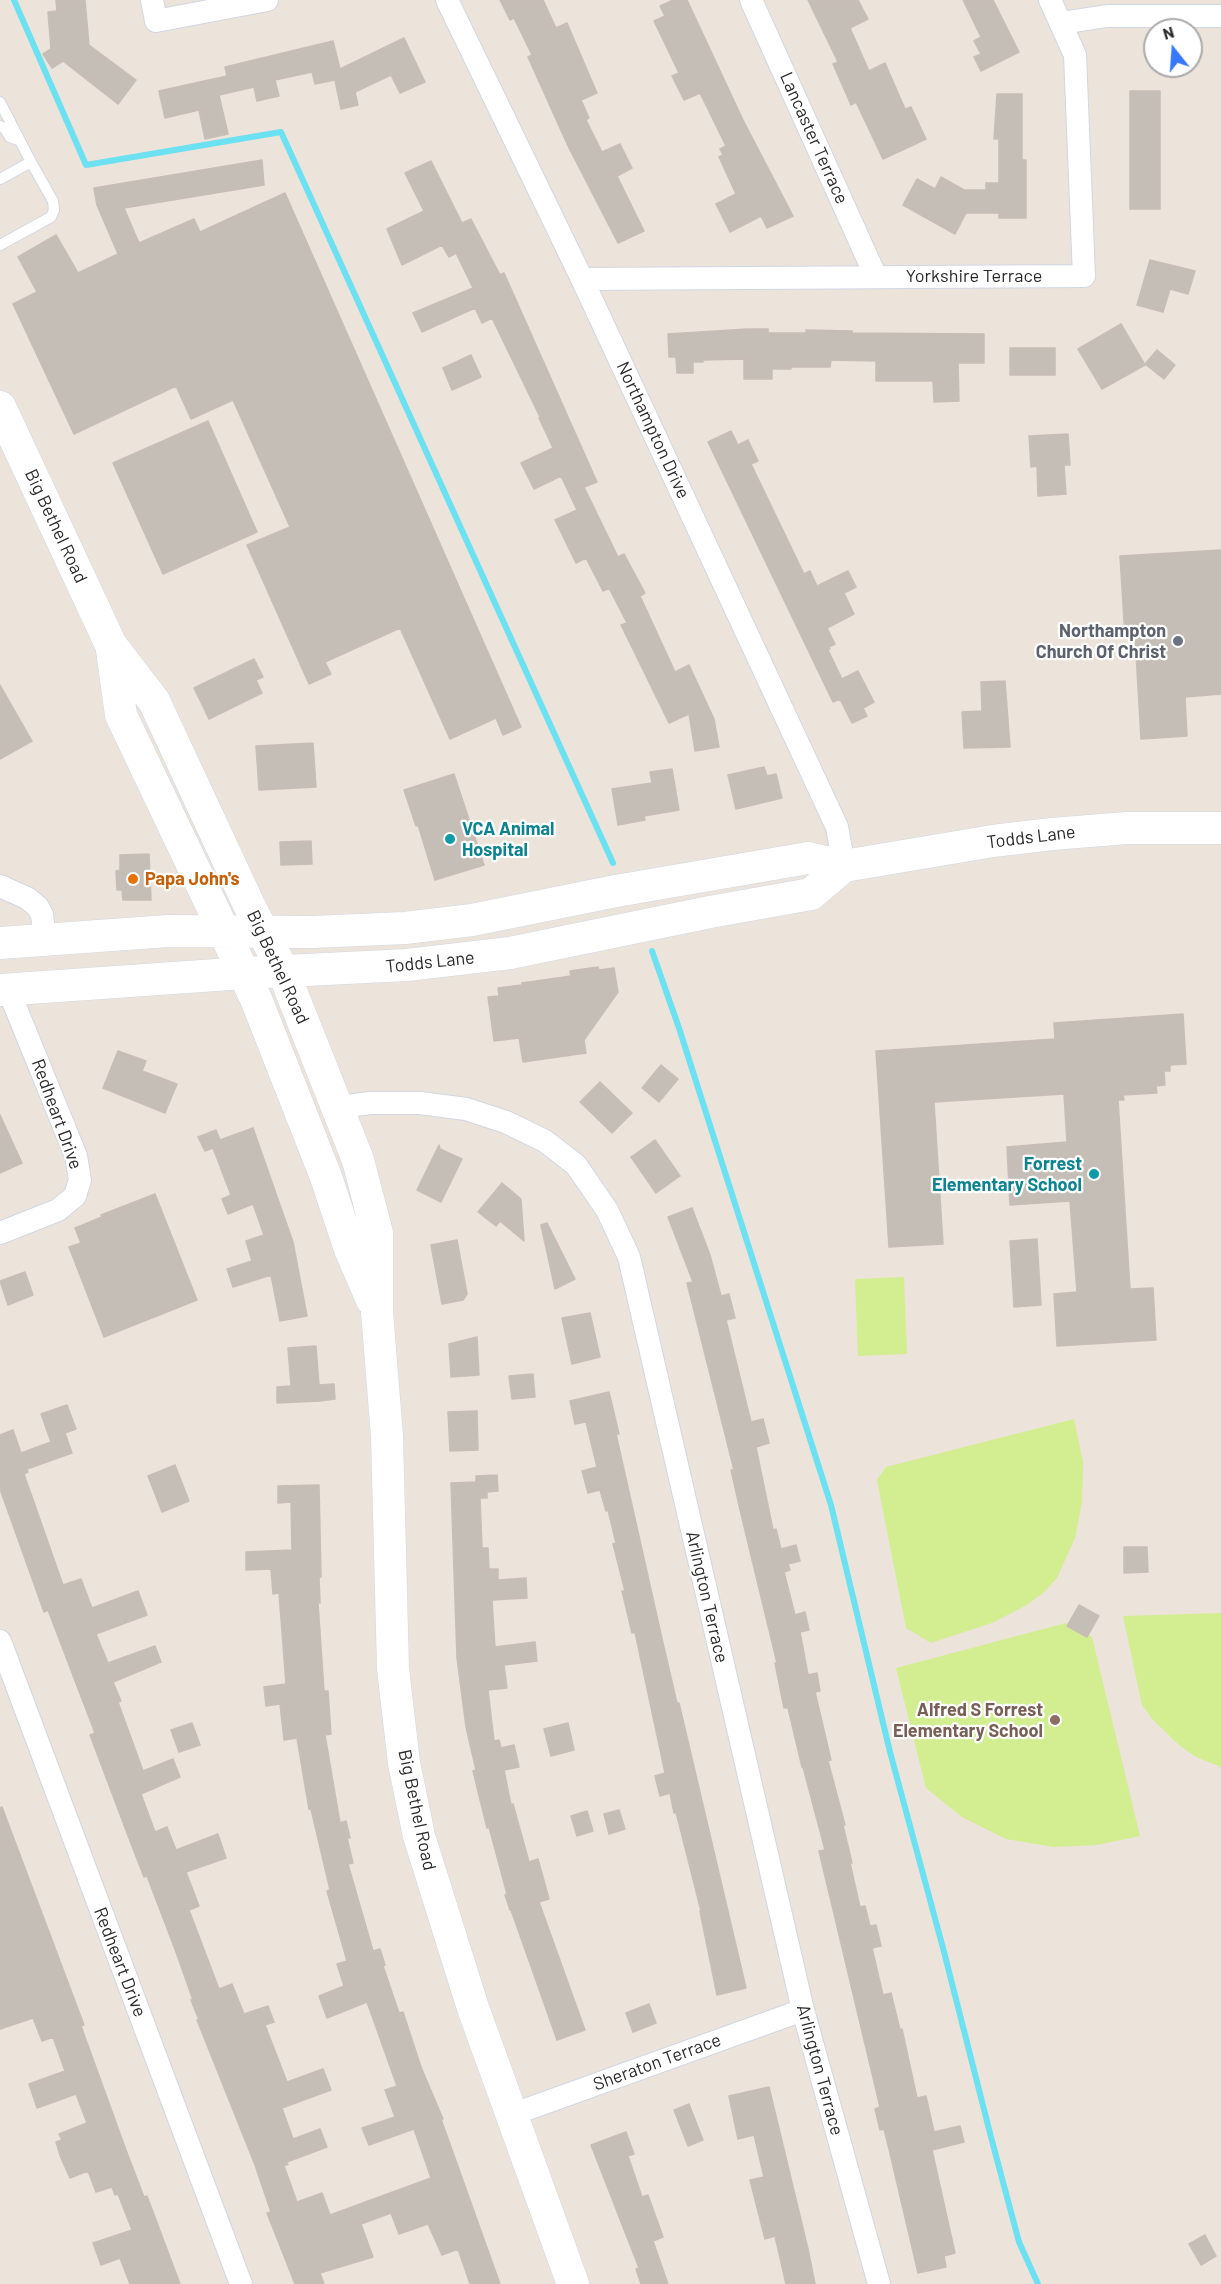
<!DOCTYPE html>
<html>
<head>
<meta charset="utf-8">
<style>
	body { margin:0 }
	#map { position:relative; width:1221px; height:2284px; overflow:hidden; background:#ece3db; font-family:Barlow,sans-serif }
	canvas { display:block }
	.north { position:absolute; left:1143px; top:18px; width:60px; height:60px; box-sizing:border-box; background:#fff; border:2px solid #aaa; border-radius:50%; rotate:343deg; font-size:16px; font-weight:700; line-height:24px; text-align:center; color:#2a2a2a }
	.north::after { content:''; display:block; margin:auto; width:21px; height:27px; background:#3678ff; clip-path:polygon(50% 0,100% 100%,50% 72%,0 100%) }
</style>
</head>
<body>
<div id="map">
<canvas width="1221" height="2284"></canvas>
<div class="north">N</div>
</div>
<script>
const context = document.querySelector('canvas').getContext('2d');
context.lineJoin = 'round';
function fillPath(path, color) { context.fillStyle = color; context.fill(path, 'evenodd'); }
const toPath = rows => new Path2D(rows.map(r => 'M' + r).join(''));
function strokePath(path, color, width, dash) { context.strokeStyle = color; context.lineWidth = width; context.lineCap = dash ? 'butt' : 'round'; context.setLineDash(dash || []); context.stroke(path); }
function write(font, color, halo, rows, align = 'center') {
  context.font = font + ' Barlow,sans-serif'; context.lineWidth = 4.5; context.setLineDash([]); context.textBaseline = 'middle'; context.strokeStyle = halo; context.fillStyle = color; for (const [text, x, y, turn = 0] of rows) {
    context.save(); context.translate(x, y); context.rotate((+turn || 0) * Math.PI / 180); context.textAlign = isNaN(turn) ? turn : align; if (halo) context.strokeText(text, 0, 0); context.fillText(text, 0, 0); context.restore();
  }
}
fillPath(toPath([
	[904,1277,907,1354,858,1356,855,1279],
	[1074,1419,1083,1462,1082,1502,1075,1538,1057,1578,1043,1593,1025,1606,992,1623,931,1643,906,1628,877,1480,886,1467],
	[1221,1613,1221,1767,1196,1757,1179,1745,1153,1720,1142,1705,1123,1616],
	[1066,1623,1092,1637,1140,1836,1097,1845,1054,1847,1006,1839,962,1817,926,1788,896,1668]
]), '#d3ed91');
strokePath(toPath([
	[14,0,86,165,281,132,613,863],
	[652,951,679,1028,831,1505,890,1752,943,1948,991,2137,1019,2242,1038,2284]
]), '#6be1f2', 6);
const building = toPath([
	[56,0,85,0,89,45,136,80,118,104,63,61,52,68,43,54,51,49,48,12,57,11,56,0],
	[500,0,543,0,556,28,567,23,597,93,581,100,589,118,586,120,602,152,620,144,632,168,617,176,644,231,618,243,568,146,528,57,532,55,514,18,510,20,500,0],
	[673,0,687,0,743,120,793,216,767,228,761,216,730,232,716,204,736,194,719,157,723,155,720,149,726,146,700,93,684,100,672,76,679,73,654,21,665,16,660,6,673,0],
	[808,0,858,0,868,19,850,28,869,71,885,63,905,109,911,107,926,139,883,159,856,102,851,105,833,64,838,62,808,0],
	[963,0,993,0,1019,52,981,71,974,57,981,54,974,41,981,37,963,0],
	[404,38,425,82,400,93,391,75,355,92,358,105,341,109,335,80,315,84,312,72,275,80,279,96,257,101,254,87,219,95,228,134,205,139,199,110,165,118,159,91,227,76,225,67,333,41,340,69,404,38],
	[1130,91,1160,91,1160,209,1130,209,1130,91],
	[997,94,1022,94,1022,160,1026,160,1026,218,999,218,999,213,966,213,955,234,903,205,917,179,935,189,941,177,964,190,986,190,986,183,999,183,999,139,994,139,997,94],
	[262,160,264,185,124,208,139,243,194,219,200,232,285,193,521,727,503,735,496,718,450,739,400,628,325,662,331,674,309,684,247,545,290,527,233,400,191,419,176,386,74,434,13,304,37,292,18,257,56,235,78,273,118,254,97,205,94,188,262,160],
	[431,161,462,223,471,219,500,275,504,273,597,482,584,487,618,557,624,554,645,593,640,596,675,672,689,665,714,719,719,747,695,751,689,714,669,723,621,625,627,623,609,588,603,591,586,558,576,563,555,520,577,510,561,476,534,489,521,463,553,448,539,418,540,417,492,318,482,323,475,308,422,332,413,313,473,288,456,253,449,257,442,245,402,265,387,229,424,211,405,173,431,161],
	[1150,260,1195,271,1188,294,1170,289,1163,312,1137,305,1150,260],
	[1121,324,1145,365,1102,389,1078,349,1121,324],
	[747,329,768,329,768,333,806,333,806,330,852,331,852,333,984,334,984,363,958,363,959,401,934,402,933,381,876,381,876,361,831,360,830,367,791,367,791,369,772,369,772,379,744,379,744,359,703,360,703,362,693,362,693,373,677,373,676,357,669,357,668,334,747,329],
	[1010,348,1055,348,1055,375,1010,375,1010,348],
	[1157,350,1175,365,1164,379,1145,364,1157,350],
	[471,355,481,377,452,390,443,368,471,355],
	[208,421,257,532,163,574,113,463,208,421],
	[731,431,738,445,748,440,758,461,751,464,804,574,810,571,817,586,848,571,856,587,844,593,854,614,827,628,835,644,829,647,830,649,828,650,842,679,858,671,874,702,863,708,867,716,852,723,840,699,833,702,708,442,731,431],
	[1068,434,1070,465,1064,465,1066,494,1038,496,1037,466,1031,467,1029,436,1068,434],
	[1221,550,1221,694,1185,697,1187,736,1141,739,1135,636,1125,637,1120,556,1221,550],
	[254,659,263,677,256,680,262,693,209,719,194,688,254,659],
	[1005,681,1010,747,964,748,962,712,982,711,981,682,1005,681],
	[0,685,32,741,0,759,0,685],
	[313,743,316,787,259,790,256,746,313,743],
	[764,767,767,776,776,774,782,798,736,809,728,775,764,767],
	[672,769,679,810,644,816,645,820,618,825,612,789,652,783,650,772,672,769],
	[454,774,484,865,435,880,418,825,416,826,404,790,454,774],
	[311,841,312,864,281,865,280,842,311,841],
	[149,854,151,900,123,900,122,890,117,890,116,871,120,870,120,855,149,854],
	[598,967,599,970,614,968,618,992,584,1040,586,1053,523,1062,519,1038,494,1041,488,997,499,996,498,988,522,985,522,983,571,976,570,971,598,967],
	[1183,1014,1186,1064,1170,1065,1170,1071,1164,1071,1165,1085,1156,1086,1157,1093,1123,1095,1124,1100,1118,1100,1130,1289,1153,1288,1156,1340,1057,1346,1054,1294,1077,1292,1070,1201,1010,1205,1007,1147,1067,1142,1064,1094,934,1102,943,1244,889,1247,876,1051,1055,1039,1054,1023,1183,1014],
	[118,1051,146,1061,142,1071,177,1084,165,1113,103,1088,118,1051],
	[661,1065,678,1079,659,1102,642,1088,661,1065],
	[600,1082,632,1113,612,1133,580,1102,600,1082],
	[0,1115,22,1163,0,1173,0,1115],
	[253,1128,293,1242,307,1316,280,1321,271,1275,233,1287,227,1269,252,1261,246,1241,264,1235,253,1204,228,1214,222,1199,231,1195,213,1148,205,1151,198,1137,216,1130,220,1140,253,1128],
	[655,1140,680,1176,656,1193,631,1157,655,1140],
	[439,1145,440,1149,462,1159,441,1202,417,1190,439,1145],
	[502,1183,521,1199,524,1241,500,1221,496,1226,478,1212,502,1183],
	[155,1194,197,1300,104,1337,69,1247,81,1243,75,1228,102,1217,101,1215,155,1194],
	[692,1208,710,1255,721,1296,729,1294,735,1318,726,1320,751,1422,763,1419,769,1443,756,1447,773,1530,776,1529,781,1549,796,1545,800,1561,788,1564,790,1570,784,1572,795,1615,805,1612,809,1630,800,1632,808,1675,817,1673,820,1691,815,1692,831,1760,828,1761,845,1825,843,1825,852,1863,850,1863,860,1907,865,1906,870,1926,876,1925,881,1946,872,1948,883,1995,891,1993,900,2030,902,2029,917,2098,926,2096,934,2132,960,2126,964,2142,932,2150,955,2253,944,2256,946,2267,918,2273,889,2149,884,2129,880,2130,875,2109,880,2107,819,1851,825,1850,803,1767,802,1767,788,1708,784,1708,775,1663,777,1663,741,1514,731,1470,734,1470,687,1283,693,1282,668,1217,692,1208],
	[547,1223,575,1279,555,1289,541,1225,547,1223],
	[1037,1239,1041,1305,1014,1307,1010,1241,1037,1239],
	[457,1240,467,1294,463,1300,442,1304,431,1245,457,1240],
	[25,1272,33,1295,8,1305,0,1281,25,1272],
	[590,1313,600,1357,572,1364,562,1318,590,1313],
	[477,1337,479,1375,451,1377,449,1344,477,1337],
	[316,1346,319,1385,334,1384,335,1399,320,1401,277,1403,277,1387,291,1386,288,1348,316,1346],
	[533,1374,535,1397,512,1399,509,1376,533,1374],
	[609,1392,619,1434,616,1434,663,1643,677,1703,679,1703,746,1988,717,1995,700,1911,701,1911,676,1812,674,1813,670,1793,660,1796,655,1776,665,1773,635,1632,632,1633,622,1591,625,1591,613,1544,616,1543,608,1510,606,1511,600,1490,588,1493,582,1471,597,1467,586,1422,575,1424,570,1401,609,1392],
	[67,1405,76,1429,65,1433,72,1453,27,1469,28,1472,24,1474,63,1585,81,1579,92,1608,138,1591,147,1615,96,1634,108,1663,155,1646,161,1662,113,1682,121,1701,118,1702,143,1771,173,1759,180,1777,141,1794,155,1832,167,1827,176,1850,218,1834,226,1858,186,1872,199,1906,189,1910,219,1989,232,1984,244,2014,268,2006,274,2022,265,2025,287,2082,323,2069,331,2090,282,2108,293,2139,320,2129,327,2147,287,2162,288,2164,284,2166,297,2202,322,2193,330,2215,431,2178,414,2129,369,2145,362,2128,395,2117,385,2090,397,2086,367,2002,327,2018,319,1996,344,1986,337,1964,347,1961,327,1891,330,1890,311,1809,309,1809,297,1738,284,1740,280,1704,266,1706,264,1687,286,1684,279,1593,273,1594,271,1569,246,1570,246,1552,292,1550,291,1502,278,1503,278,1486,319,1485,321,1577,319,1577,320,1603,318,1603,324,1691,328,1691,331,1734,325,1735,340,1823,346,1821,350,1838,347,1838,353,1863,348,1864,373,1951,380,1949,385,1965,383,1966,399,2013,403,2012,421,2067,443,2119,441,2119,500,2284,470,2284,458,2249,442,2255,428,2224,399,2234,391,2213,361,2224,373,2257,320,2273,324,2284,295,2284,267,2213,271,2212,255,2165,197,2020,199,2020,191,2000,193,2000,176,1952,147,1876,144,1877,130,1841,90,1735,95,1733,48,1610,44,1612,0,1489,0,1435,13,1430,21,1453,51,1442,41,1414,67,1405],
	[477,1411,478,1450,450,1451,448,1412,477,1411],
	[175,1465,189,1501,162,1512,148,1476,175,1465],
	[497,1475,498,1491,487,1492,487,1498,480,1498,482,1548,488,1548,489,1569,498,1569,498,1580,526,1578,527,1598,492,1600,495,1647,535,1642,537,1661,504,1665,507,1688,488,1690,494,1741,499,1740,501,1748,514,1745,519,1767,504,1770,511,1805,513,1804,529,1862,538,1859,549,1899,539,1902,585,2030,557,2040,511,1910,510,1910,505,1895,507,1894,489,1827,487,1828,473,1771,476,1770,466,1727,457,1658,451,1483,476,1482,476,1476,497,1475],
	[1124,1547,1147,1547,1148,1572,1124,1573,1124,1547],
	[1079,1605,1099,1616,1087,1637,1067,1626,1079,1605],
	[192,1723,200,1745,179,1752,171,1730,192,1723],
	[568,1723,574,1750,551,1756,544,1729,568,1723],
	[2,1807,84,2025,81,2026,126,2150,144,2197,147,2196,180,2284,130,2284,120,2258,101,2265,93,2243,132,2230,118,2194,115,2195,112,2187,96,2192,88,2171,70,2178,61,2158,56,2142,62,2140,59,2134,87,2123,76,2094,37,2108,29,2084,65,2071,53,2037,42,2041,33,2018,0,2029,0,1808,2,1807],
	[619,1810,625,1829,609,1834,604,1814,619,1810],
	[587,1811,593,1831,577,1836,571,1816,587,1811],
	[649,2004,656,2023,633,2032,626,2013,649,2004],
	[769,2087,808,2249,815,2284,786,2284,775,2236,765,2239,750,2180,764,2177,754,2135,738,2139,729,2096,769,2087],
	[689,2104,703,2140,688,2146,674,2110,689,2104],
	[626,2132,634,2154,628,2156,642,2197,648,2195,663,2237,653,2241,668,2284,641,2284,636,2269,639,2268,591,2145,626,2132],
	[1205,2235,1216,2256,1201,2265,1189,2244,1205,2235]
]);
fillPath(building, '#c4beb7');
strokePath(building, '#c8beb5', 1.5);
const lane = toPath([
	[0,102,31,162],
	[0,126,5,129,10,137,18,140],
	[0,179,31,162,53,201,54,210,51,217,0,245]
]);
const street = toPath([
	[152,0,156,21,267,0],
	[447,0,582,279,837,827,844,866],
	[751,0,876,277],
	[1061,23,1107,16,1221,16],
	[582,279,1084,276,1075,55,1050,0],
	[0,886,27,898,38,907,42,915,45,938],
	[338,1107,371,1103,420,1103,466,1109,506,1122,545,1141,576,1165,607,1210,629,1257,803,2010,879,2284],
	[0,1233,58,1210,75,1196,80,1180,76,1156,8,989],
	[0,1641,241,2284],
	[511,2115,803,2010]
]);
const secondary = toPath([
	[0,407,111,645,154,701,249,905,283,971,358,1160,377,1233,377,1312,387,1436,393,1669,404,1763,419,1836,473,2008,573,2284],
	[112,650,121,715,256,999,326,1177,350,1249,372,1300],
	[0,943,168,931,313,932,405,928,472,920,616,891,808,858,844,866,993,841,1052,834,1127,828,1221,828],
	[0,990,245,973,407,965,510,953,710,912,811,894,844,866]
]);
strokePath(lane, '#d0d7e3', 12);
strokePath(street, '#d0d7e3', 24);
strokePath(secondary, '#d0d7e3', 33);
strokePath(lane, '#fff', 10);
strokePath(street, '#fff', 22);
strokePath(secondary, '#fff', 32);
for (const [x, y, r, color] of [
	[1178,641,6,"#6b7280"],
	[450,839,6,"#0f9aa8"],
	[133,879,6,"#e8710a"],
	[1094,1174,6,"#0f9aa8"],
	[1055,1720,6,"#8d6e63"]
]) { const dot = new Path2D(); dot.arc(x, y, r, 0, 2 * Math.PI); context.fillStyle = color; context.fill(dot); strokePath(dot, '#fff', 2); }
write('18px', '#2a2a2a', '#fff', [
	["Lancaster Terrace",814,138,66],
	["Yorkshire Terrace",974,276],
	["Northampton Drive",653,430,65],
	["Big Bethel Road",56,526,65],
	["Todds Lane",1031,837,-7],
	["Todds Lane",430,962,-6],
	["Big Bethel Road",278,967,65],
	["Redheart Drive",57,1114,70],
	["Arlington Terrace",707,1597,77],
	["Big Bethel Road",417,1810,78],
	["Redheart Drive",120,1962,69],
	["Sheraton Terrace",657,2062,-20],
	["Arlington Terrace",820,2070,75]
]);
write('bold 18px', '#5b616d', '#fff', [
	["Northampton",1166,631],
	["Church Of Christ",1166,652]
], 'right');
write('bold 18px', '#0d838f', '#fff', [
	["VCA Animal",462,829],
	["Hospital",462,850],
	["Forrest",1082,1164,"right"],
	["Elementary School",1082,1185,"right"]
], 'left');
write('bold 18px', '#c56008', '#fff', [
	["Papa John's",145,879]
], 'left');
write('bold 18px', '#785e54', '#fff', [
	["Alfred S Forrest",1043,1710],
	["Elementary School",1043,1731]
], 'right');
</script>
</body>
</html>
